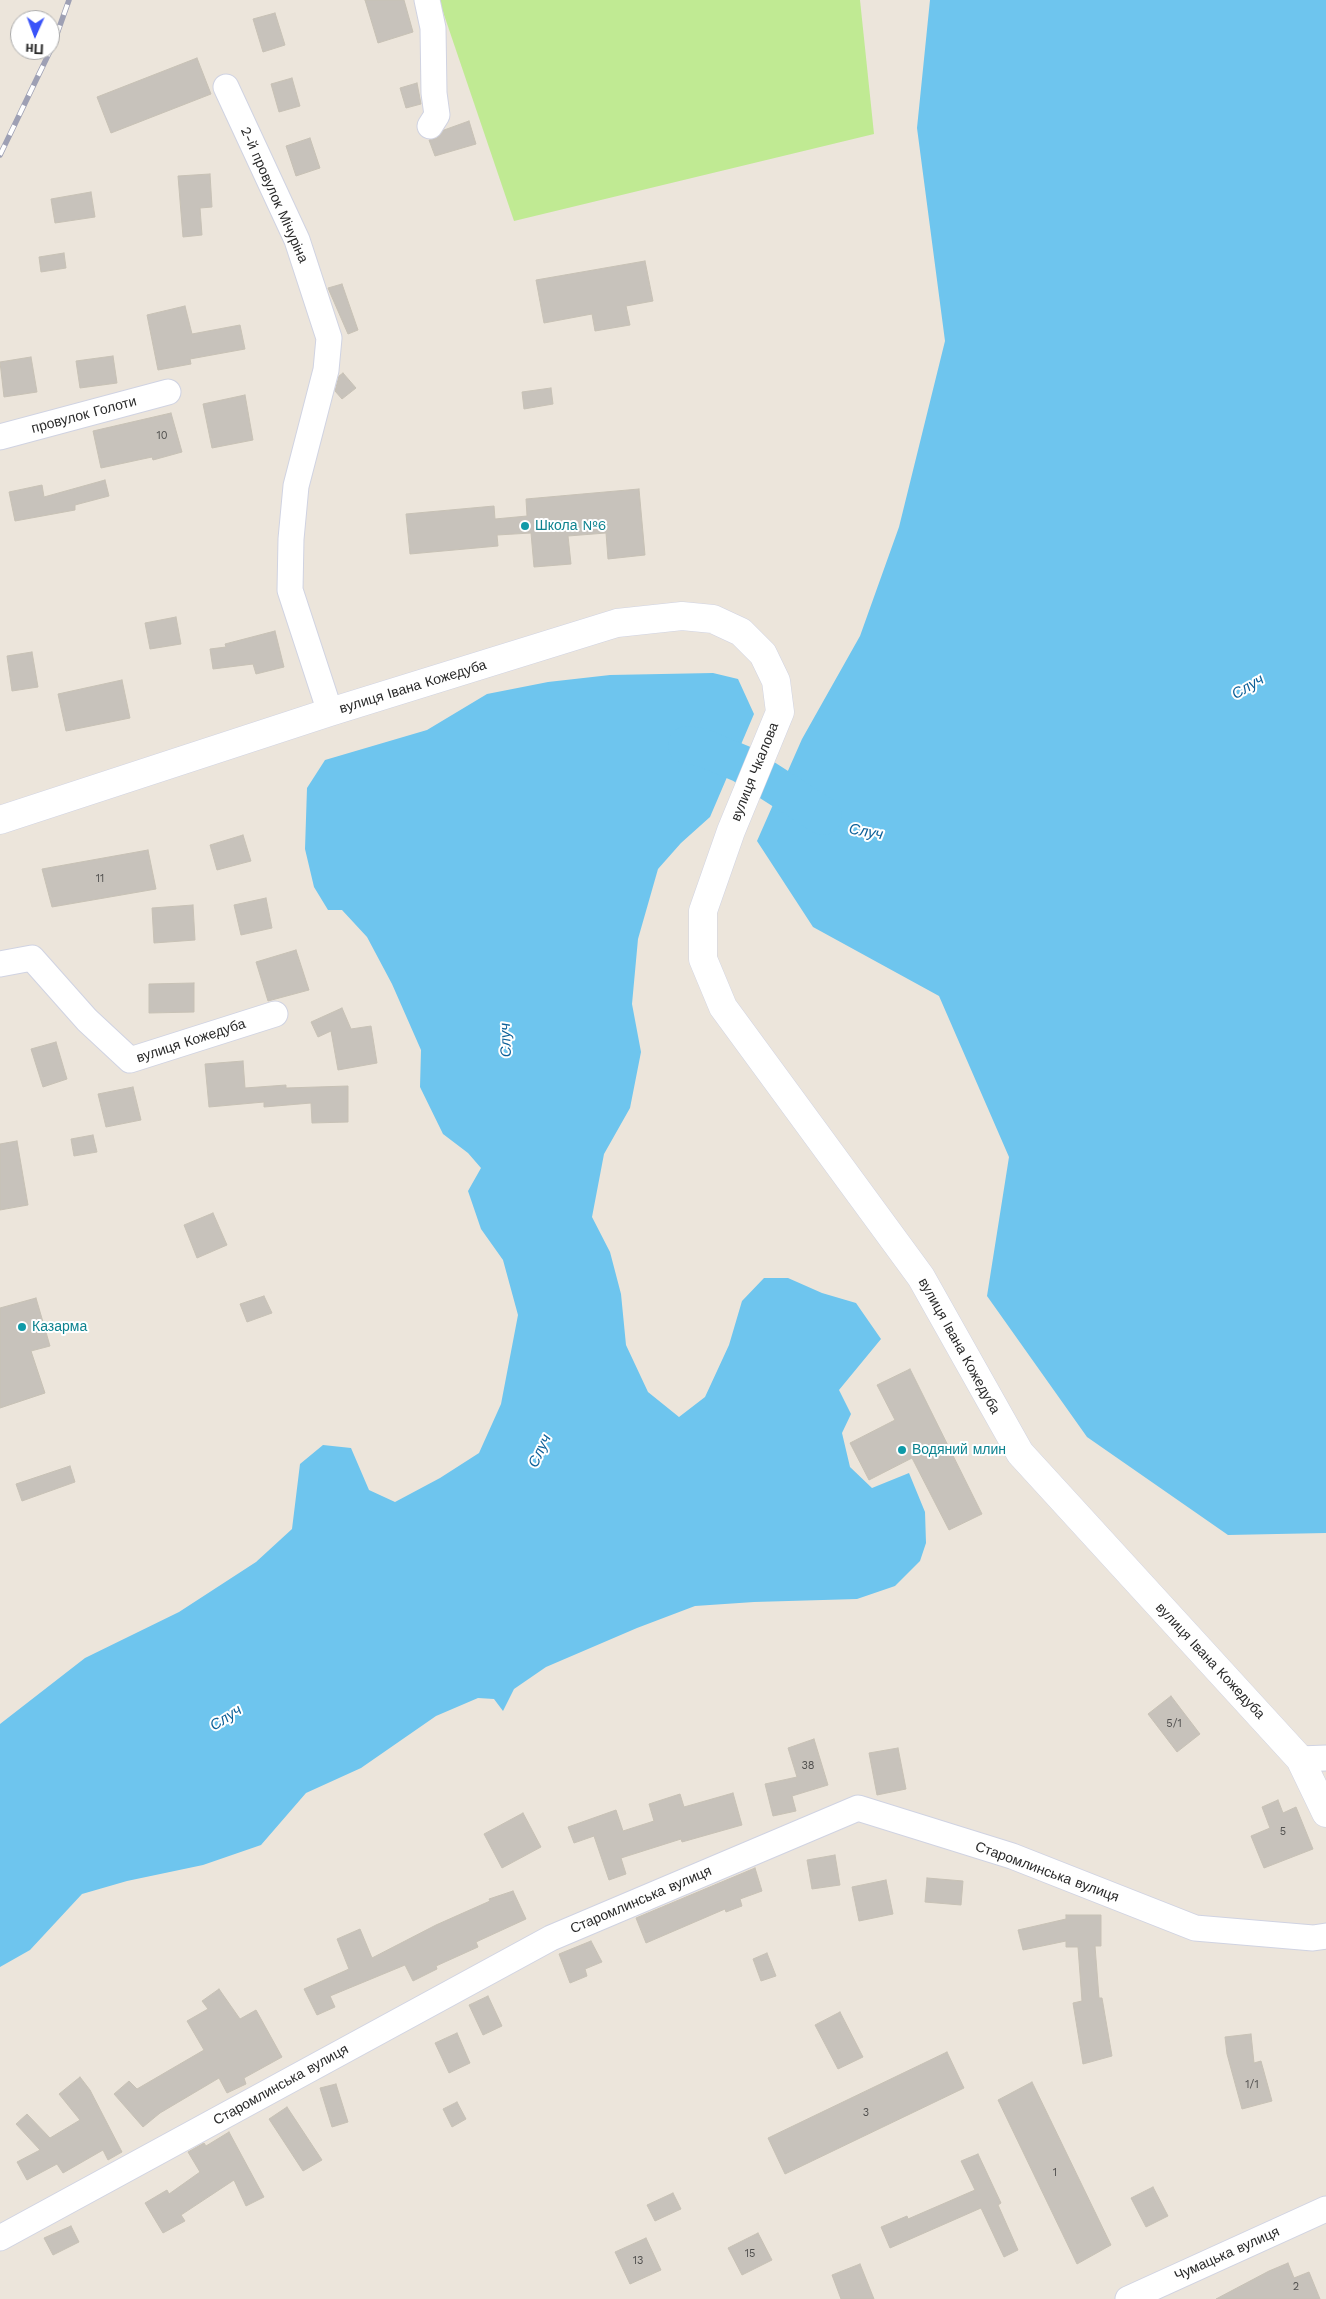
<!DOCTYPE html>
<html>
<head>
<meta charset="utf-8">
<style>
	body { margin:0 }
	#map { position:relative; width:1326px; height:2299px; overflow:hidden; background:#ece5db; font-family:"Work Sans",sans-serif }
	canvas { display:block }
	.north { position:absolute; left:10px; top:10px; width:50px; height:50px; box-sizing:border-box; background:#fff; border:1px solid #a9a9a9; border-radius:50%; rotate:182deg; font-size:14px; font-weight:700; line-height:20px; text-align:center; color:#292929 }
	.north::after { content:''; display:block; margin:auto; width:18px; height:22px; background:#3a53f9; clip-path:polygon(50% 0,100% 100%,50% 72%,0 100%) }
</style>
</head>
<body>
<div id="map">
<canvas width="1326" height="2299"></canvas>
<div class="north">Пн</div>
</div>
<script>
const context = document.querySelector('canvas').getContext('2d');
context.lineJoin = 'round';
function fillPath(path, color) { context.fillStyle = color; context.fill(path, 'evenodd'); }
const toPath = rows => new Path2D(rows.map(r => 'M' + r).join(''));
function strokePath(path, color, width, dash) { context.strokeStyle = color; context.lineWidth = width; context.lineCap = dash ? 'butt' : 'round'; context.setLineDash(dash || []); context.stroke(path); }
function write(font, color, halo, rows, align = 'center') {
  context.font = font + ' "Work Sans",sans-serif'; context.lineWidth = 4; context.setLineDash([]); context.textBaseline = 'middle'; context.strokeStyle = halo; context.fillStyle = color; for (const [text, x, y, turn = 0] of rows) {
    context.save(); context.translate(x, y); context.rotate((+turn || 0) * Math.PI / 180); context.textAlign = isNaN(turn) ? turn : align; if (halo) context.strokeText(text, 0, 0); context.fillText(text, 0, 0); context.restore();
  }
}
fillPath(toPath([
	[439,0,860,0,874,134,514,221]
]), '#c0ea93');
fillPath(toPath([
	[930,0,1326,0,1326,1533,1228,1535,1087,1437,987,1296,1009,1157,939,996,813,927,757,841,802,739,860,636,899,527,945,341,917,128],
	[713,673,738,679,754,714,710,817,681,843,658,869,638,939,632,1004,641,1052,630,1108,604,1154,592,1217,610,1252,621,1294,626,1345,648,1392,679,1417,705,1397,729,1345,742,1301,764,1278,788,1278,822,1293,856,1303,881,1339,839,1390,851,1414,842,1433,850,1467,872,1488,909,1473,925,1512,926,1543,920,1561,895,1586,857,1599,754,1602,695,1606,637,1628,546,1667,514,1689,503,1711,494,1699,478,1698,436,1716,361,1768,306,1793,261,1845,203,1865,127,1881,82,1894,30,1950,0,1967,0,1724,85,1658,179,1612,256,1562,292,1529,300,1464,323,1445,351,1448,369,1490,395,1502,440,1478,479,1453,501,1404,518,1315,503,1260,481,1229,468,1191,481,1168,468,1153,443,1134,420,1087,421,1050,392,984,367,937,342,910,328,910,314,887,305,849,307,788,325,760,427,730,487,694,548,682,610,675]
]), '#6ec5ee');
strokePath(toPath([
	[687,745,701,747,742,764,823,816]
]), '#6ec5ee', 38);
const building = toPath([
	[365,0,404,0,413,32,378,43,365,0],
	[275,13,285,45,263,52,253,19,275,13],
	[197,58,211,94,111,133,97,97,197,58],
	[292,78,300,106,279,112,271,84,292,78],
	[417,83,421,104,406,108,400,88,417,83],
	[469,121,476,144,435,156,429,140,437,138,444,130,469,121],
	[310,138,320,168,296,176,286,146,310,138],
	[210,174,212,207,200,208,202,235,183,237,178,176,210,174],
	[91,192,95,217,55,223,51,199,91,192],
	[64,253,66,268,41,272,39,257,64,253],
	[645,261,653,301,626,306,630,325,595,331,592,314,544,323,536,280,645,261],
	[342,284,358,330,348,334,328,288,342,284],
	[185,306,192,334,240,325,245,349,190,359,191,364,158,370,147,315,185,306],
	[113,356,117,383,80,388,76,361,113,356],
	[31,357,37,392,4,397,0,362,31,357],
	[343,373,356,388,342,399,335,391,339,376,343,373],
	[551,388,553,404,524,409,522,392,551,388],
	[245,395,253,440,212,448,203,404,245,395],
	[171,413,182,452,153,460,152,457,101,468,93,431,171,413],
	[105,480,109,496,75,505,75,510,15,521,9,492,42,485,44,497,105,480],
	[639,489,645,555,608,559,606,533,568,536,571,564,534,567,531,533,497,535,498,546,410,554,406,514,494,506,495,519,527,516,526,499,639,489],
	[176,617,181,644,150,649,145,623,176,617],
	[275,631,284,667,256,674,253,664,213,669,210,649,226,647,225,644,275,631],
	[32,652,38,687,12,691,7,656,32,652],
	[122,680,130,718,66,731,58,694,122,680],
	[243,835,251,861,217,870,210,845,243,835],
	[148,850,156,889,52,907,42,869,148,850],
	[266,898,272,928,241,935,234,905,266,898],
	[193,905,195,940,154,943,152,908,193,905],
	[296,950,309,990,268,1001,256,962,296,950],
	[194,983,194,1012,149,1013,149,984,194,983],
	[342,1008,351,1029,371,1026,377,1063,338,1070,331,1031,318,1037,311,1022,342,1008],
	[56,1042,67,1079,43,1087,31,1049,56,1042],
	[243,1061,245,1088,286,1085,286,1088,348,1086,348,1122,312,1123,311,1103,264,1107,264,1102,209,1107,205,1064,243,1061],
	[133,1087,141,1120,106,1127,98,1094,133,1087],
	[93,1135,97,1152,74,1156,71,1139,93,1135],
	[17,1141,28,1205,0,1210,0,1144,17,1141],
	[213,1213,227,1245,197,1258,184,1225,213,1213],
	[264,1296,272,1313,247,1322,240,1304,264,1296],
	[36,1298,50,1346,31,1351,45,1393,0,1408,0,1308,36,1298],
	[910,1369,982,1514,949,1530,912,1458,869,1480,850,1443,895,1420,877,1385,910,1369],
	[70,1466,75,1482,22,1501,16,1484,70,1466],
	[1171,1696,1200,1734,1177,1752,1148,1714,1171,1696],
	[814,1739,828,1785,792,1796,796,1811,773,1816,765,1784,797,1777,788,1748,814,1739],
	[898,1748,906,1789,877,1795,869,1753,898,1748],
	[733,1793,742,1825,682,1842,681,1839,621,1858,626,1874,609,1880,594,1836,574,1843,568,1827,616,1810,623,1831,654,1821,649,1804,680,1794,684,1807,733,1793],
	[1278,1800,1283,1813,1296,1807,1313,1849,1264,1868,1251,1836,1270,1828,1262,1807,1278,1800],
	[523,1813,541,1847,502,1868,484,1834,523,1813],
	[835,1855,840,1885,812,1889,807,1860,835,1855],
	[755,1868,762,1891,740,1899,742,1906,726,1912,725,1909,646,1943,636,1918,755,1868],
	[927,1878,963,1881,961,1905,925,1902,927,1878],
	[886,1880,893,1914,859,1921,852,1887,886,1880],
	[513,1891,526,1919,476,1942,478,1947,436,1966,437,1969,413,1981,405,1965,330,1996,335,2007,317,2015,304,1989,349,1969,337,1939,360,1929,372,1958,436,1925,490,1901,489,1899,513,1891],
	[1066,1915,1101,1915,1101,1946,1095,1946,1099,1998,1102,1998,1112,2056,1083,2064,1073,2003,1082,2001,1078,1947,1066,1947,1066,1941,1023,1950,1018,1930,1066,1919,1066,1915],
	[591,1941,602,1962,585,1969,587,1976,570,1983,559,1954,591,1941],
	[767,1953,776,1976,761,1981,753,1959,767,1953],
	[219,1989,240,2019,256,2010,282,2057,244,2078,246,2084,227,2093,219,2078,160,2113,143,2127,114,2094,129,2081,137,2089,204,2050,187,2021,208,2009,202,2001,219,1989],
	[488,1996,502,2026,483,2035,469,2005,488,1996],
	[840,2012,863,2057,838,2069,815,2025,840,2012],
	[457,2033,470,2063,449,2073,435,2043,457,2033],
	[1251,2034,1254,2063,1261,2061,1272,2101,1242,2109,1227,2054,1225,2037,1251,2034],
	[947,2052,964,2088,785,2174,768,2138,947,2052],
	[80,2077,90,2090,122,2152,108,2160,103,2150,63,2173,57,2164,27,2180,17,2162,40,2150,16,2124,27,2114,50,2138,80,2120,59,2094,80,2077],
	[1032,2082,1111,2245,1077,2264,998,2100,1032,2082],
	[336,2084,348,2122,332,2127,320,2088,336,2084],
	[457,2102,466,2119,452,2127,443,2109,457,2102],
	[287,2107,322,2160,303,2171,269,2119,287,2107],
	[229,2132,264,2197,246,2206,234,2180,181,2215,185,2221,163,2233,145,2203,167,2190,169,2194,200,2172,188,2152,204,2143,206,2146,229,2132],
	[978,2154,1001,2203,998,2205,1018,2250,1004,2257,981,2208,890,2248,881,2227,907,2216,908,2219,975,2190,961,2161,978,2154],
	[1153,2187,1168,2216,1146,2227,1131,2198,1153,2187],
	[673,2193,681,2209,655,2221,647,2205,673,2193],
	[71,2226,79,2242,53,2255,44,2238,71,2226],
	[758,2233,772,2260,742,2275,728,2248,758,2233],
	[646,2238,661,2270,630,2284,615,2252,646,2238],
	[1288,2263,1294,2278,1309,2272,1320,2299,1216,2299,1269,2271,1288,2263],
	[860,2264,874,2299,841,2299,832,2275,860,2264]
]);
fillPath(building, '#c7c2bb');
strokePath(building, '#c7c1b5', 1);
const street = toPath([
	[427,0,433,28,434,93,437,115,430,126],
	[226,87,297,240,329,338,326,370,296,486,291,539,290,590,330,712],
	[0,437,168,392],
	[0,964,32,958,87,1020,130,1060,275,1014],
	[1300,1759,1326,1758],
	[0,2238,551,1938,858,1808,1012,1856,1195,1928,1313,1938,1326,1936],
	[1128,2299,1326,2209]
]);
const secondary = toPath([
	[0,820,330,712,617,623,682,616,713,619,741,632,763,654,776,681,780,712,731,831,703,911,703,959,723,1007,921,1277,1020,1453,1300,1759,1326,1813]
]);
strokePath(street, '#d0d3e2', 27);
strokePath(secondary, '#d0d3e2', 29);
strokePath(street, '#fff', 25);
strokePath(secondary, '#fff', 28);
const rail = toPath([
	[0,155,53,45,69,0]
]);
strokePath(rail, '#9ea0b4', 5.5);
strokePath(rail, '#fff', 4, [11]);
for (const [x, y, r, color] of [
	[525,526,5,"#0f9aa8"],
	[22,1327,5,"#0f9aa8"],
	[902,1450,5,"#0f9aa8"]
]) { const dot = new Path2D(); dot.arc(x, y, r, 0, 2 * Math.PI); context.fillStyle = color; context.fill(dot); strokePath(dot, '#fff', 2); }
write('11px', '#504f4e', null, [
	["10",162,436],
	["11",100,879],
	["5/1",1174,1724],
	["38",808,1766],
	["5",1283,1832],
	["1/1",1252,2085],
	["3",866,2113],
	["1",1055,2173],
	["15",750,2254],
	["13",638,2261],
	["2",1296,2287]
]);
write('14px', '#292929', '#fff', [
	["2-й провулок Мічуріна",274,195,66],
	["провулок Голоти",84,415,-15],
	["вулиця Івана Кожедуба",413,687,-17],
	["вулиця Чкалова",755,772,-68],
	["вулиця Кожедуба",191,1041,-18],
	["вулиця Івана Кожедуба",959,1346,61],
	["вулиця Івана Кожедуба",1210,1661,47],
	["Старомлинська вулиця",1047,1872,20],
	["Старомлинська вулиця",641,1900,-23],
	["Старомлинська вулиця",281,2085,-29],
	["Чумацька вулиця",1227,2254,-24]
]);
write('14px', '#0d838f', '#fff', [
	["Школа №6",535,526],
	["Казарма",32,1327],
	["Водяний млин",912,1450]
], 'left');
write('italic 15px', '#0e6199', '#fff', [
	["Случ",1248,687,-31],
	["Случ",866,832,10],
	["Случ",506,1040,-92],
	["Случ",540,1451,-65],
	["Случ",226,1718,-33]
]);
</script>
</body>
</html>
